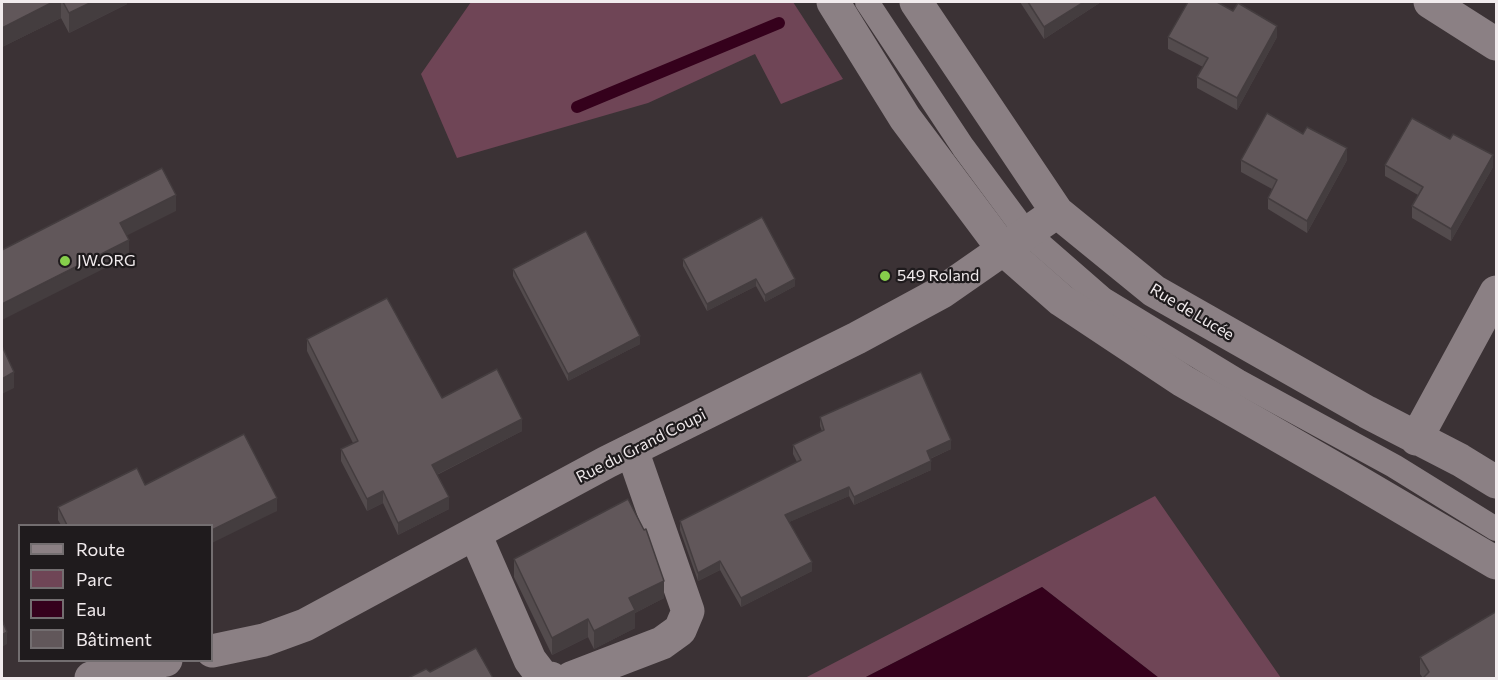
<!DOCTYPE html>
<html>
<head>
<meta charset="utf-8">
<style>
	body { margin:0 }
	#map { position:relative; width:1498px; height:680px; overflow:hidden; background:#3b3235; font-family:Commissioner,sans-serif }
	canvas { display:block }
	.frame { position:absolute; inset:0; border:3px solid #f1ebed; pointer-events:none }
	.legend { position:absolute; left:18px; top:524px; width:195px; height:138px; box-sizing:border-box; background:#1f1b1d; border:2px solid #736e70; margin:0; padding:8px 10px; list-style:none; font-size:18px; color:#f1ebed }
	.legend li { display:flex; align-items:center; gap:12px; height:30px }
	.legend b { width:30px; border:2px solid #736e70 }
</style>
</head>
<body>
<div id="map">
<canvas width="1498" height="680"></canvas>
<div class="frame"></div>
<ul class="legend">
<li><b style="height:8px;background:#8b8084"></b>Route</li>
<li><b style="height:16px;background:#6f4556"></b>Parc</li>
<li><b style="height:16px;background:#35011c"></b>Eau</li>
<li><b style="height:16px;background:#61575a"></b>Bâtiment</li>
</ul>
</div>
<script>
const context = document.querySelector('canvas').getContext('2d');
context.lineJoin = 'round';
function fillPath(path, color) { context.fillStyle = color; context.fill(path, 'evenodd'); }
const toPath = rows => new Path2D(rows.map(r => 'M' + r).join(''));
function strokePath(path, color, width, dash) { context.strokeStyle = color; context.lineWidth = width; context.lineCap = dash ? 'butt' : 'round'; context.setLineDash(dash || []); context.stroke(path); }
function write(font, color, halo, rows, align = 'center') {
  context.font = font + ' Commissioner,sans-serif'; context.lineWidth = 4.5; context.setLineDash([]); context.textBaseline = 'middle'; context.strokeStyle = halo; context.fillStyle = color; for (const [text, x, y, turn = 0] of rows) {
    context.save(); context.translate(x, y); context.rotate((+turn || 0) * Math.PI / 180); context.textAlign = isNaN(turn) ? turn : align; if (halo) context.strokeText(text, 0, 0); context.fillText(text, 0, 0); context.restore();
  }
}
fillPath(toPath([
	[471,2,793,2,843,79,781,104,755,54,648,103,457,158,421,74],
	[1155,496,1281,678,1159,678,1042,587,864,678,805,678]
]), '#6f4556');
fillPath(toPath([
	[1042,587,1159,678,864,678]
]), '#35011c');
strokePath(toPath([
	[577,107,779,23]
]), '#35011c', 12);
strokePath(toPath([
	[867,2,963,147,1025,231,1103,299,1238,381,1394,466,1496,529]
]), '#8b8084', 24);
strokePath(toPath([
	[833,2,905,118,1003,249,1061,300,1183,381,1350,477,1496,563],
	[916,2,1057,212,1154,291,1367,412,1460,460,1496,482],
	[1430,2,1496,44],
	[1416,439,1496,292],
	[475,534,530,660,543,677,551,678],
	[212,651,264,640,305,625,607,462,857,338,942,292,1057,212],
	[91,678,112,671,166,660],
	[571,678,662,643,680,630,688,611,632,450]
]), '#8b8084', 33);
fillPath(toPath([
	[2,2,127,2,127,4,69,33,61,18,2,47],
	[1020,2,1101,2,1044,39],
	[1168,37,1277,37,1237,110,1197,88,1197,77,1203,67,1168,49],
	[1241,160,1347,160,1307,233,1268,209,1268,198,1272,189,1241,172],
	[1385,165,1493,167,1451,241,1412,218,1412,206,1418,195,1385,176],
	[683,259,795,286,765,302,756,286,707,311,683,266],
	[513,269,640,344,568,381,513,276],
	[307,339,442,398,522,431,437,475,449,509,398,535,383,503,367,511,341,461,341,449,353,443,307,351],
	[820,417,951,449,930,459,931,470,854,505,849,496,789,522,812,571,741,607,720,570,698,581,680,530,680,521,797,462,793,454,793,445,822,431,820,426],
	[145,485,277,511,212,525,61,525,58,520,58,507],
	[514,559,664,598,635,613,635,628,594,649,588,637,552,655,514,577],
	[1420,657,1497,678,1423,678,1420,674]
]), '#534b4d');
fillPath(toPath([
	[53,2,61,2,61,18,2,47,2,28],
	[92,2,127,2,127,4,69,33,69,13],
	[1084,2,1101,2,1044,39,1044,27],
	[1277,26,1277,37,1237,110,1237,98],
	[1347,148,1347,160,1307,233,1307,221],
	[1493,155,1493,167,1451,241,1451,229],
	[176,195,176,211,120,239,120,223],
	[129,240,129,256,2,320,2,304],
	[756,279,756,286,707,311,707,304],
	[795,279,795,286,765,302,765,295],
	[640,336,640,344,568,381,568,374],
	[14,372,14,388,2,394,2,379],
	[522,419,522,431,432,477,432,465],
	[951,440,951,449,927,460,927,451],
	[931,461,931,470,854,505,854,497],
	[849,487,849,496,785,524,785,515],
	[383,491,383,503,367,511,367,499],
	[449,497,449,509,398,535,398,523],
	[277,498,277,511,212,543,212,530],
	[720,561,720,570,698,581,698,573],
	[812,562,812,571,741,607,741,598],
	[664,581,664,598,635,613,635,628,594,649,594,631,629,598],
	[588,619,588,637,552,655,552,638],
	[7,632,7,644,2,647,2,635]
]), '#443d3f');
const building = toPath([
	[2,2,53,2,2,28,2,2],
	[63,2,92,2,69,13,63,2],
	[1028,2,1084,2,1044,27,1028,2],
	[1188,2,1217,2,1233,11,1238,3,1277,26,1237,98,1197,77,1208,58,1168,37,1188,2],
	[1267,113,1303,134,1307,127,1347,148,1307,221,1268,198,1277,180,1241,160,1267,113],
	[1412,118,1450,139,1453,134,1493,155,1451,229,1412,206,1423,187,1385,165,1412,118],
	[162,168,176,195,120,223,129,240,2,304,2,250,162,168],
	[762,217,795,279,765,295,756,279,707,304,683,259,762,217],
	[586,231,640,336,568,374,513,269,586,231],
	[387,298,442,398,497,369,522,419,432,465,449,497,398,523,383,491,367,499,341,449,358,441,307,339,387,298],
	[2,346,14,372,2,379,2,346],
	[921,372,951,440,927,451,931,461,854,497,849,487,785,515,812,562,741,598,720,561,698,573,680,521,801,460,793,445,824,430,820,417,921,372],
	[244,434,277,498,212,530,212,525,67,525,58,507,137,468,145,485,244,434],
	[628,499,644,530,646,529,664,581,629,598,635,610,594,631,588,619,552,638,514,559,628,499],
	[1497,611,1497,678,1423,678,1429,672,1420,657,1497,611],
	[2,620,7,632,2,635,2,620],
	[476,648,493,678,408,678,426,669,430,672,476,648]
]);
fillPath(building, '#61575a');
strokePath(building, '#443d3f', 1.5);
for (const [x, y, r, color] of [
	[65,261,6,"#86cf4b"],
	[885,276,6,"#86cf4b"]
]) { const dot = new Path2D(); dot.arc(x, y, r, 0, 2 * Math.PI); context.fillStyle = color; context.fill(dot); strokePath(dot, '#1f1b1d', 2); }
write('16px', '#f1ebed', '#1f1b1d', [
	["JW.ORG",77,261],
	["549 Roland",897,276]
], 'left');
write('16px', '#f1ebed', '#1f1b1d', [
	["Rue de Lucée",1192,312,31],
	["Rue du Grand Coupi",641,446,-27]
]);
</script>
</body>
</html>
